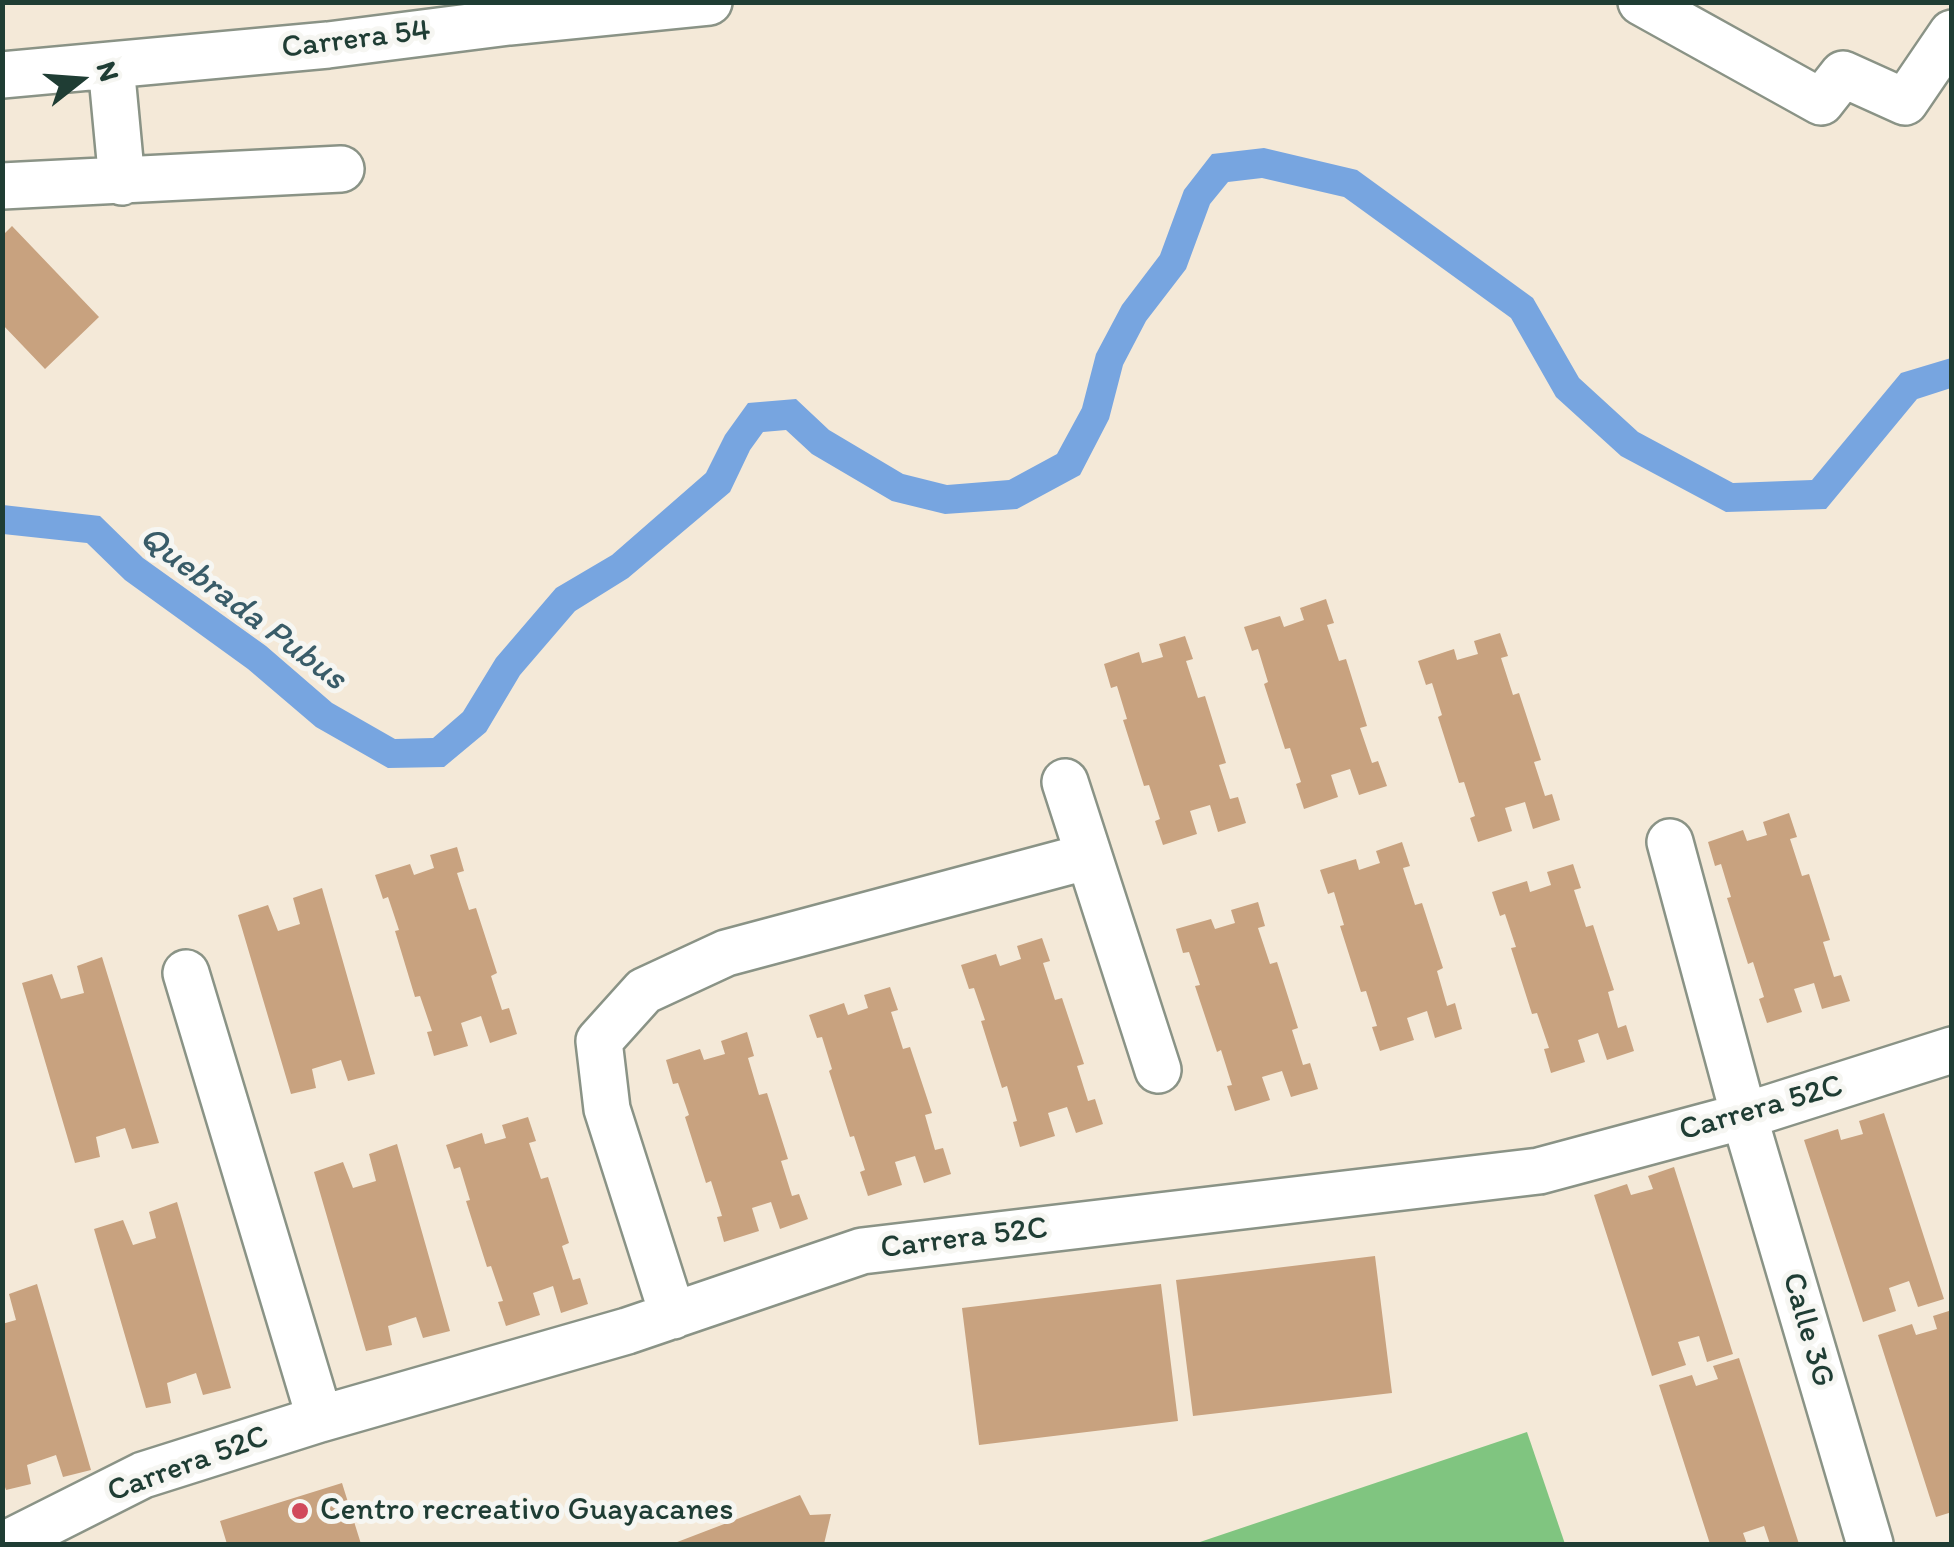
<!DOCTYPE html>
<html>
<head>
<meta charset="utf-8">
<style>
	body { margin:0 }
	#map { position:relative; width:1954px; height:1547px; overflow:hidden; background:#f4e9d8; font-family:Itim,sans-serif }
	canvas { display:block }
	.frame { position:absolute; inset:0; border:5px solid #1f3d34; pointer-events:none }
	.north { position:absolute; left:30px; top:30px; width:100px; height:100px; -webkit-text-stroke:8px #f6f6f2; paint-order:stroke; rotate:73deg; font-size:28px; font-weight:700; line-height:40px; text-align:center; color:#1f3d34 }
	.north::after { content:''; display:block; margin:auto; width:35px; height:45px; background:#1f3d34; clip-path:polygon(50% 0,100% 100%,50% 72%,0 100%) }
</style>
</head>
<body>
<div id="map">
<canvas width="1954" height="1547"></canvas>
<div class="frame"></div>
<div class="north">N</div>
</div>
<script>
const context = document.querySelector('canvas').getContext('2d');
context.lineJoin = 'round';
function fillPath(path, color) { context.fillStyle = color; context.fill(path, 'evenodd'); }
const toPath = rows => new Path2D(rows.map(r => 'M' + r).join(''));
function strokePath(path, color, width, dash) { context.strokeStyle = color; context.lineWidth = width; context.lineCap = dash ? 'butt' : 'round'; context.setLineDash(dash || []); context.stroke(path); }
function write(font, color, halo, rows, align = 'center') {
  context.font = font + ' Itim,sans-serif'; context.lineWidth = 10; context.setLineDash([]); context.textBaseline = 'middle'; context.strokeStyle = halo; context.fillStyle = color; for (const [text, x, y, turn = 0] of rows) {
    context.save(); context.translate(x, y); context.rotate((+turn || 0) * Math.PI / 180); context.textAlign = isNaN(turn) ? turn : align; if (halo) context.strokeText(text, 0, 0); context.fillText(text, 0, 0); context.restore();
  }
}
fillPath(toPath([
	[1527,1432,1565,1544,1194,1544]
]), '#80c580');
fillPath(toPath([
	[1264,148,1357,170,1533,298,1579,378,1638,432,1733,483,1812,480,1901,373,1951,358,1951,388,1917,399,1826,509,1726,512,1621,456,1556,397,1511,318,1344,197,1262,178,1228,182,1210,204,1186,269,1146,321,1123,365,1109,419,1080,475,1017,509,945,514,892,501,812,454,786,430,763,432,750,450,730,492,628,578,575,611,520,675,486,732,444,767,388,768,316,727,248,669,125,580,87,543,3,534,3,505,100,516,143,558,266,646,332,703,395,739,433,738,463,712,496,658,556,588,612,555,706,473,725,435,748,403,796,399,829,430,903,474,947,485,1009,480,1057,454,1082,408,1096,354,1122,305,1160,255,1184,190,1212,154]
]), '#77a5e0');
fillPath(toPath([
	[12,226,99,317,45,369,2,324,2,236],
	[1326,599,1334,623,1327,625,1339,661,1346,659,1367,726,1360,728,1372,763,1378,761,1387,786,1359,795,1350,769,1331,775,1338,797,1304,809,1296,784,1301,782,1290,748,1285,749,1264,684,1268,682,1258,649,1252,651,1244,627,1280,616,1284,627,1304,620,1300,608],
	[1500,633,1508,656,1501,658,1513,695,1519,693,1541,760,1534,762,1545,796,1552,794,1560,820,1533,829,1525,802,1505,808,1512,831,1478,842,1470,818,1475,816,1464,782,1459,783,1438,717,1442,715,1432,683,1426,685,1418,661,1454,649,1457,660,1478,654,1474,641],
	[1185,636,1193,659,1186,661,1198,698,1205,696,1226,763,1219,765,1230,799,1238,797,1246,823,1218,832,1210,805,1190,811,1197,834,1163,845,1155,821,1160,819,1149,785,1144,786,1123,720,1127,719,1117,686,1111,688,1104,664,1139,652,1142,663,1163,657,1159,644],
	[1789,813,1797,837,1790,839,1802,876,1809,874,1830,940,1823,942,1834,977,1841,975,1850,1001,1822,1009,1814,983,1794,989,1802,1012,1767,1023,1759,999,1764,997,1753,962,1748,964,1727,898,1731,897,1721,864,1715,866,1708,842,1743,830,1747,841,1767,835,1763,822],
	[1402,842,1410,866,1403,868,1415,905,1422,903,1443,968,1437,971,1447,1006,1455,1003,1462,1029,1435,1038,1427,1011,1407,1018,1414,1040,1380,1051,1372,1027,1377,1026,1366,991,1361,992,1340,926,1344,925,1334,892,1328,894,1320,870,1356,859,1359,870,1380,863,1376,851],
	[457,847,464,871,457,873,469,910,476,908,497,973,491,976,502,1010,509,1008,517,1034,490,1043,481,1016,461,1023,468,1046,434,1056,427,1032,432,1031,420,996,415,997,395,931,399,930,388,897,383,899,375,875,410,864,414,875,434,868,430,855],
	[1573,864,1581,888,1574,890,1586,927,1593,925,1614,990,1608,992,1618,1028,1626,1025,1634,1051,1607,1060,1598,1033,1578,1040,1585,1062,1551,1073,1544,1049,1549,1048,1537,1013,1532,1014,1511,948,1516,947,1505,914,1500,916,1492,892,1527,881,1530,892,1551,885,1547,872],
	[322,888,375,1074,348,1081,341,1060,312,1069,316,1088,291,1094,238,915,268,905,278,931,300,924,293,898],
	[1258,902,1265,926,1258,928,1270,964,1277,962,1298,1028,1292,1030,1303,1065,1310,1063,1318,1089,1291,1097,1282,1071,1262,1077,1270,1100,1235,1111,1227,1086,1232,1085,1221,1050,1217,1052,1195,986,1200,985,1189,952,1183,953,1176,929,1211,919,1215,929,1235,923,1231,910],
	[1042,938,1050,961,1043,963,1055,1000,1062,998,1084,1064,1077,1066,1088,1101,1095,1099,1103,1124,1076,1133,1067,1107,1048,1113,1055,1136,1020,1147,1013,1122,1017,1121,1007,1086,1002,1088,981,1021,985,1020,974,988,969,989,961,965,996,954,1000,966,1021,959,1017,946],
	[102,957,159,1143,132,1149,125,1128,96,1137,100,1157,75,1163,22,983,52,974,61,999,84,993,77,966],
	[890,987,898,1010,891,1012,903,1049,910,1047,932,1113,925,1115,935,1150,943,1148,951,1174,924,1183,915,1156,895,1162,902,1185,868,1196,860,1172,865,1170,854,1136,850,1137,829,1071,832,1069,822,1037,817,1038,809,1015,844,1003,848,1015,868,1008,864,995],
	[747,1032,754,1056,748,1058,759,1095,767,1093,788,1159,781,1161,792,1196,799,1194,808,1219,780,1229,771,1202,752,1208,759,1231,724,1242,717,1217,722,1216,711,1181,706,1183,685,1117,689,1115,678,1083,673,1084,666,1060,700,1049,704,1060,725,1054,721,1041],
	[1884,1113,1944,1299,1918,1307,1909,1281,1889,1288,1896,1311,1863,1322,1804,1140,1838,1129,1841,1140,1863,1134,1859,1121],
	[528,1117,536,1141,529,1143,541,1179,548,1177,569,1243,562,1246,573,1280,580,1278,588,1304,561,1313,553,1286,533,1293,540,1315,506,1326,498,1302,503,1301,491,1266,487,1267,466,1201,470,1200,460,1167,454,1169,446,1145,482,1133,485,1144,506,1138,502,1125],
	[397,1144,450,1331,423,1338,416,1317,388,1326,392,1345,366,1351,314,1172,343,1162,353,1188,376,1181,369,1154],
	[1674,1167,1733,1354,1707,1362,1699,1336,1678,1342,1686,1365,1652,1376,1594,1195,1627,1184,1631,1195,1653,1189,1648,1176],
	[177,1202,231,1388,203,1395,196,1373,167,1383,171,1403,146,1408,94,1229,123,1220,133,1245,156,1238,149,1212],
	[1375,1256,1392,1393,1193,1416,1176,1280],
	[37,1284,91,1470,63,1477,56,1455,27,1465,31,1484,6,1490,2,1478,2,1324,16,1320,9,1294],
	[1161,1284,1178,1421,979,1445,962,1308],
	[1952,1310,1952,1512,1936,1517,1878,1335,1912,1324,1916,1335,1937,1329,1933,1316],
	[1739,1358,1799,1544,1770,1544,1764,1526,1743,1533,1747,1544,1710,1544,1659,1385,1692,1375,1696,1386,1718,1379,1713,1366],
	[342,1483,361,1544,227,1544,220,1521],
	[800,1495,810,1515,831,1514,824,1544,672,1544]
]), '#c8a27f');
const street = toPath([
	[1641,2,1821,102,1843,74,1905,102,1952,33],
	[111,65,122,182],
	[2,75,328,45,509,22,709,2],
	[2,186,341,169],
	[1065,782,1158,1070],
	[1670,842,1744,1116,1870,1544],
	[186,973,320,1419],
	[673,1316,607,1109,599,1041,644,991,726,953,1089,856],
	[6,1544,143,1475,320,1419,627,1331,862,1251,1539,1171,1744,1116,1952,1050]
]);
strokePath(street, '#8a9386', 50);
strokePath(street, '#fff', 45);
for (const [x, y, r, color] of [
	[300,1511,10,"#d1495b"]
]) { const dot = new Path2D(); dot.arc(x, y, r, 0, 2 * Math.PI); context.fillStyle = color; context.fill(dot); strokePath(dot, '#f6f6f2', 4); }
write('32px', '#1f3d34', '#f6f6f2', [
	["Carrera 54",356,40,-7],
	["Carrera 52C",1761,1109,-16],
	["Carrera 52C",964,1239,-7],
	["Calle 3G",1807,1330,74],
	["Carrera 52C",188,1465,-20]
]);
write('32px', '#1f3d34', '#f6f6f2', [
	["Centro recreativo Guayacanes",320,1511]
], 'left');
write('italic 35px', '#395c68', '#f6f6f2', [
	["Quebrada Pubus",242,609,37]
]);
</script>
</body>
</html>
